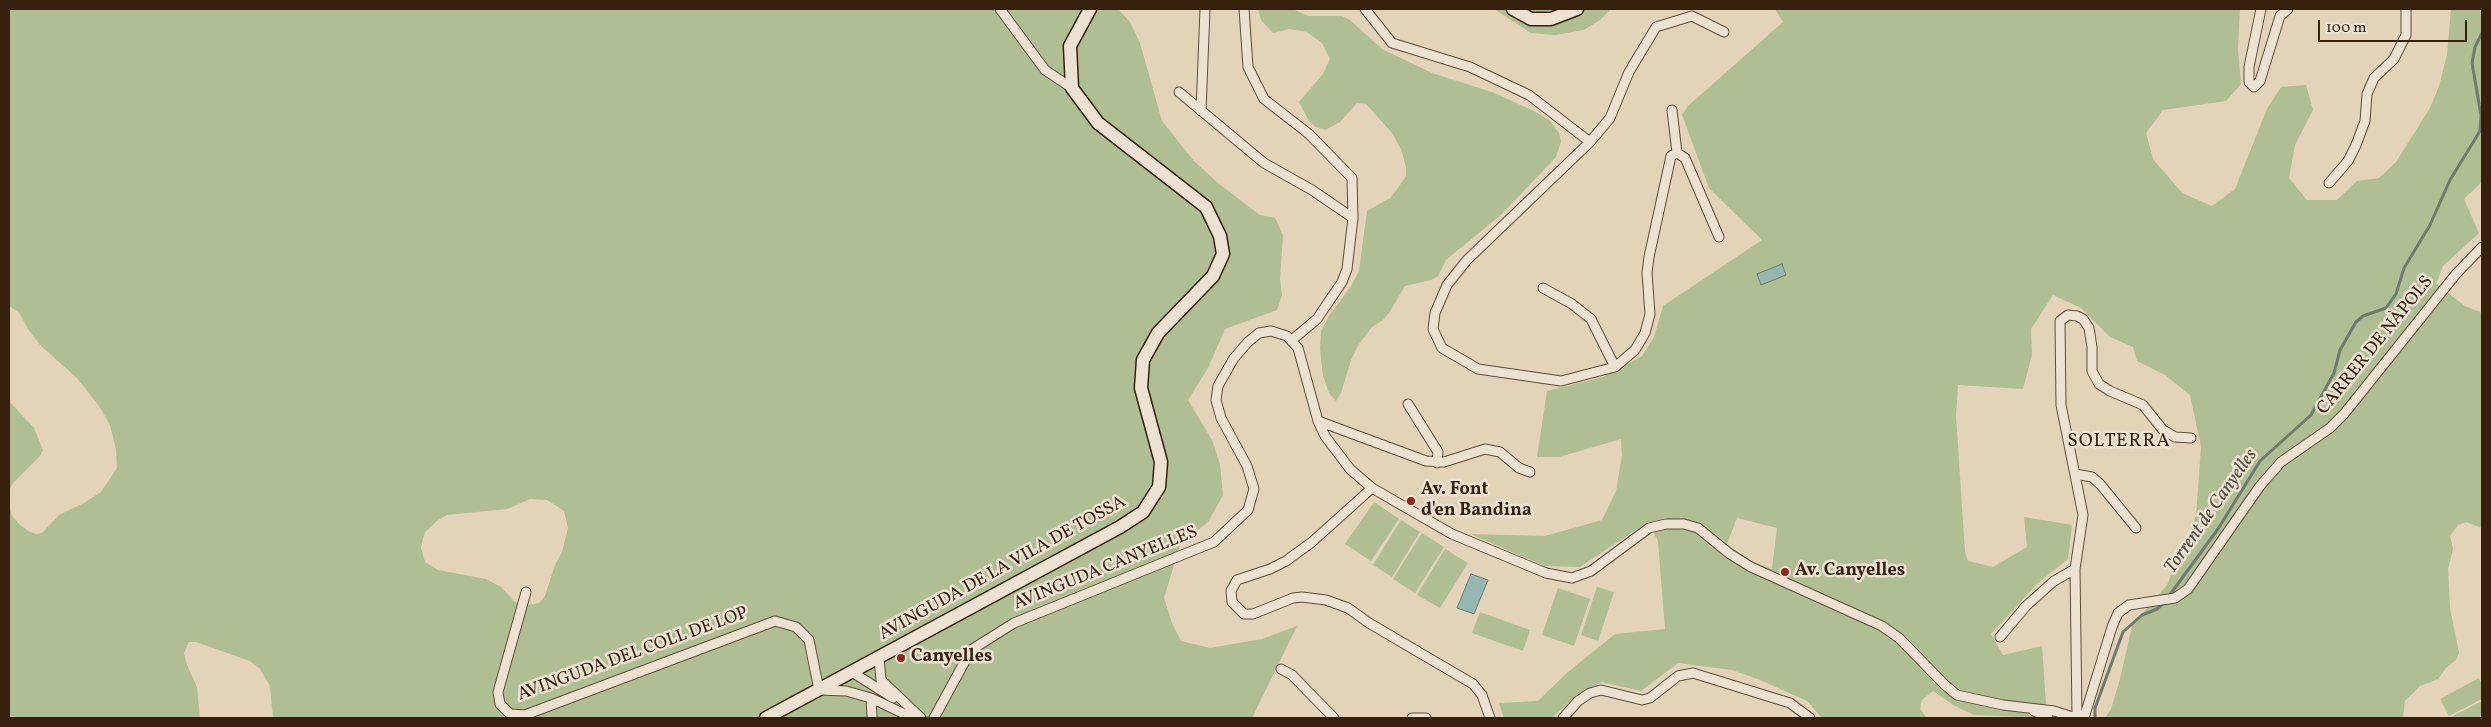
<!DOCTYPE html>
<html>
<head>
<meta charset="utf-8">
<style>
	body { margin:0 }
	#map { position:relative; width:2491px; height:727px; overflow:hidden; background:#e3d3b9; font-family:Vollkorn,serif }
	canvas { display:block }
	.frame { position:absolute; inset:0; border:10px solid #35200c; pointer-events:none }
	.scale { position:absolute; left:2318px; top:20px; width:149px; height:22px; box-sizing:border-box; border:2px solid #35200c; border-top:0; padding-left:6px; font-size:15px; line-height:18px; white-space:nowrap; color:#35200c; -webkit-text-stroke:4px #ede2d2; paint-order:stroke }
</style>
</head>
<body>
<div id="map">
<canvas width="2491" height="727"></canvas>
<div class="frame"></div>
<div class="scale">100 m</div>
</div>
<script>
const context = document.querySelector('canvas').getContext('2d');
context.lineJoin = 'round';
function fillPath(path, color) { context.fillStyle = color; context.fill(path, 'evenodd'); }
const toPath = rows => new Path2D(rows.map(r => 'M' + r).join(''));
function strokePath(path, color, width, dash) { context.strokeStyle = color; context.lineWidth = width; context.lineCap = dash ? 'butt' : 'round'; context.setLineDash(dash || []); context.stroke(path); }
function write(font, color, halo, rows, align = 'center') {
  context.font = font + ' Vollkorn,serif'; context.lineWidth = 5; context.setLineDash([]); context.textBaseline = 'middle'; context.strokeStyle = halo; context.fillStyle = color; for (const [text, x, y, turn = 0] of rows) {
    context.save(); context.translate(x, y); context.rotate((+turn || 0) * Math.PI / 180); context.textAlign = isNaN(turn) ? turn : align; if (halo) context.strokeText(text, 0, 0); context.fillText(text, 0, 0); context.restore();
  }
}
fillPath(toPath([
	[9,9,1118,9,1130,22,1140,43,1162,121,1194,161,1218,183,1260,215,1275,218,1283,235,1280,279,1282,295,1277,310,1225,329,1208,368,1188,400,1212,440,1220,464,1223,495,1208,522,1180,545,1164,598,1172,623,1181,641,1210,648,1262,639,1297,626,1252,718,273,718,270,686,260,669,250,661,196,642,189,642,184,653,187,665,197,687,200,718,9,718,9,506,12,516,20,525,30,532,36,534,42,533,59,515,84,503,101,492,117,468,116,449,110,425,99,406,77,378,40,345,28,329,19,312,9,306],
	[530,499,547,500,564,511,568,528,562,552,555,565,545,596,539,603,523,606,516,603,501,587,486,579,438,570,425,562,421,548,423,539,425,532,438,520,447,515,507,509],
	[1258,9,1292,9,1309,16,1342,16,1350,20,1382,49,1432,73,1492,92,1534,111,1549,120,1559,133,1561,142,1556,157,1502,214,1446,260,1438,276,1431,280,1405,286,1389,313,1383,320,1372,327,1359,344,1351,360,1341,393,1336,401,1329,393,1323,376,1320,349,1321,331,1330,314,1351,286,1359,271,1367,211,1390,198,1396,191,1406,176,1406,167,1401,149,1392,133,1366,104,1357,103,1340,122,1325,130,1316,127,1309,121,1299,102,1323,74,1330,59,1322,43,1307,32,1289,29,1273,33,1261,20],
	[1494,9,1611,9,1600,20,1584,30,1555,35,1531,33],
	[1775,9,2240,9,2238,49,2241,84,2226,101,2163,110,2146,133,2153,159,2182,193,2212,206,2235,189,2267,109,2281,87,2306,85,2313,110,2295,145,2289,178,2307,200,2337,200,2357,181,2379,178,2396,162,2430,108,2439,86,2447,55,2451,9,2482,9,2482,182,2464,199,2479,233,2443,266,2436,284,2465,306,2482,313,2482,528,2466,522,2458,525,2450,536,2453,549,2448,569,2450,608,2459,653,2456,660,2446,668,2438,679,2420,686,2405,701,2403,718,2105,718,2111,709,2120,679,2132,626,2167,585,2196,516,2201,447,2190,395,2165,375,2137,361,2133,347,2110,337,2081,308,2053,295,2031,329,2032,355,2023,389,1958,385,1956,416,1965,552,1968,561,1993,567,2027,547,2024,517,2072,525,2068,559,2038,583,1991,634,2003,655,2042,646,2047,718,1974,715,1953,705,1933,691,1922,700,1920,709,1927,718,1822,718,1807,701,1760,680,1732,670,1678,663,1641,691,1602,682,1578,694,1552,718,1504,718,1499,703,1538,701,1568,672,1615,634,1665,629,1658,541,1648,522,1580,567,1545,566,1470,534,1545,536,1602,520,1616,491,1622,455,1621,439,1559,457,1537,457,1547,391,1603,377,1642,356,1654,337,1663,306,1762,240,1709,188,1682,115,1688,106,1783,22],
	[1737,518,1777,528,1772,569,1749,560,1727,544],
	[9,401,34,428,43,450,40,456,13,483,9,491],
	[1374,502,1399,519,1371,561,1345,544],
	[1401,520,1420,532,1392,577,1373,565],
	[1422,533,1444,547,1415,593,1393,579],
	[1445,549,1468,563,1440,608,1417,595],
	[1597,587,1614,592,1598,641,1581,635],
	[1558,588,1590,599,1574,646,1542,635],
	[1480,612,1530,630,1523,651,1472,633],
	[2479,678,2482,685,2482,699,2449,716,2440,699],
	[2482,701,2482,718,2449,718]
]), '#afbe93');
const water = toPath([
	[1782,264,1786,275,1761,285,1757,274,1782,264],
	[1471,574,1488,580,1474,614,1457,608,1471,574]
]);
fillPath(water, '#95b7b1');
strokePath(water, '#6f7b6f', 1);
strokePath(toPath([
	[2169,596,2218,529,2260,461,2311,415,2334,373,2340,350,2356,322,2363,316,2386,308,2396,294,2404,268,2430,225,2450,180,2480,131,2481,115,2472,63,2475,47,2482,33],
	[2095,718,2095,708,2123,632,2142,615,2157,609,2165,602]
]), '#6f7b6f', 3);
const minor = toPath([
	[1000,9,1045,70,1072,88],
	[1244,9,1248,67,1264,99,1309,134,1352,178,1353,218,1347,269,1342,282,1317,319,1292,340],
	[1365,9,1392,43,1470,67,1529,95,1590,142],
	[2261,9,2249,67,2249,82,2254,87,2260,81,2280,16,2288,9],
	[1179,92,1264,163,1312,190,1353,218],
	[1672,110,1677,153],
	[1201,111,1205,9],
	[2329,183,2348,161,2356,145,2365,121,2367,94,2374,78,2394,59,2406,35,2406,9],
	[1719,237,1685,158,1677,153,1671,156,1649,257,1647,273,1650,314,1645,333,1635,350,1615,367,1561,381,1478,369,1442,348,1433,329,1435,313,1447,285,1467,260,1590,142,1610,118,1629,72,1656,27,1692,16,1724,32],
	[1543,288,1572,304,1591,319,1615,367],
	[1408,404,1438,452,1437,463],
	[1318,421,1426,461,1444,462,1485,449,1500,452,1519,468,1530,472],
	[2075,474,2092,477,2100,484,2136,528],
	[1372,488,1312,542,1286,561,1270,569,1237,580,1231,591,1232,602,1244,614,1253,614,1293,598,1302,597,1326,600,1348,608,1369,623,1473,684,1482,695,1490,718],
	[526,592,498,692,500,704,510,714,525,715,775,621,796,627,809,640,819,690,846,691,871,698,913,718],
	[2000,637,2026,606,2054,581,2075,569],
	[879,658,881,680,921,718],
	[1281,669,1292,675,1334,718],
	[852,672,893,698],
	[871,698,872,716],
	[2034,711,2048,718],
	[2077,716,2075,569,2083,515,2061,405,2060,321,2068,315,2077,316,2083,319,2089,328,2092,347,2092,371,2099,384,2110,391,2143,405,2163,430,2175,437,2191,438],
	[934,718,971,650,1014,623,1214,542,1248,510,1254,489,1247,466,1221,418,1216,400,1218,386,1234,358,1248,342,1259,333,1271,331,1287,336,1298,348,1318,421,1325,436,1350,469,1372,488,1452,534,1546,573,1572,578,1591,571,1649,528,1666,524,1684,524,1698,528,1730,554,1751,567,1882,626,1899,638,1945,685,1957,695,2003,705,2054,711,2073,717],
	[1412,718,1426,718],
	[1563,718,1578,701,1590,693,1601,690,1642,700,1650,698,1678,676,1693,673,1790,703,1810,718],
	[2084,718,2112,627,2118,613,2129,605,2175,598,2188,589,2260,486,2281,462,2330,428,2344,414,2456,274,2482,247]
]);
const secondary = toPath([
	[1513,9,1531,19,1551,19,1577,9],
	[766,718,1120,527,1143,512,1159,487,1161,462,1141,388,1143,360,1158,333,1213,276,1223,254,1220,236,1206,207,1098,123,1072,88,1070,46,1090,9]
]);
strokePath(minor, '#604d37', 11);
strokePath(secondary, '#35200c', 15);
strokePath(minor, '#ede2d2', 9);
strokePath(secondary, '#ede2d2', 12);
for (const [x, y, r, color] of [
	[1411,501,5,"#8f2418"],
	[1785,572,5,"#8f2418"],
	[901,658,5,"#8f2418"]
]) { const dot = new Path2D(); dot.arc(x, y, r, 0, 2 * Math.PI); context.fillStyle = color; context.fill(dot); strokePath(dot, '#ede2d2', 2); }
write('18px', '#35200c', '#ede2d2', [
	["CARRER DE NÀPOLS",2376,346,-51],
	["AVINGUDA DE LA VILA DE TOSSA",1003,569,-29],
	["AVINGUDA CANYELLES",1106,569,-22],
	["AVINGUDA DEL COLL DE LOP",633,655,-20]
]);
write('bold 18px', '#35200c', '#ede2d2', [
	["Av. Font",1421,491],
	["d'en Bandina",1421,512],
	["Av. Canyelles",1795,572],
	["Canyelles",911,658]
], 'left');
context.letterSpacing = '1px';
write('19px', '#35200c', '#ede2d2', [
	["SOLTERRA",2119,443]
]);
context.letterSpacing = '0px';
write('italic 19px', '#524d3e', '#ede2d2', [
	["Torrent de Canyelles",2212,512,-55]
]);
</script>
</body>
</html>
